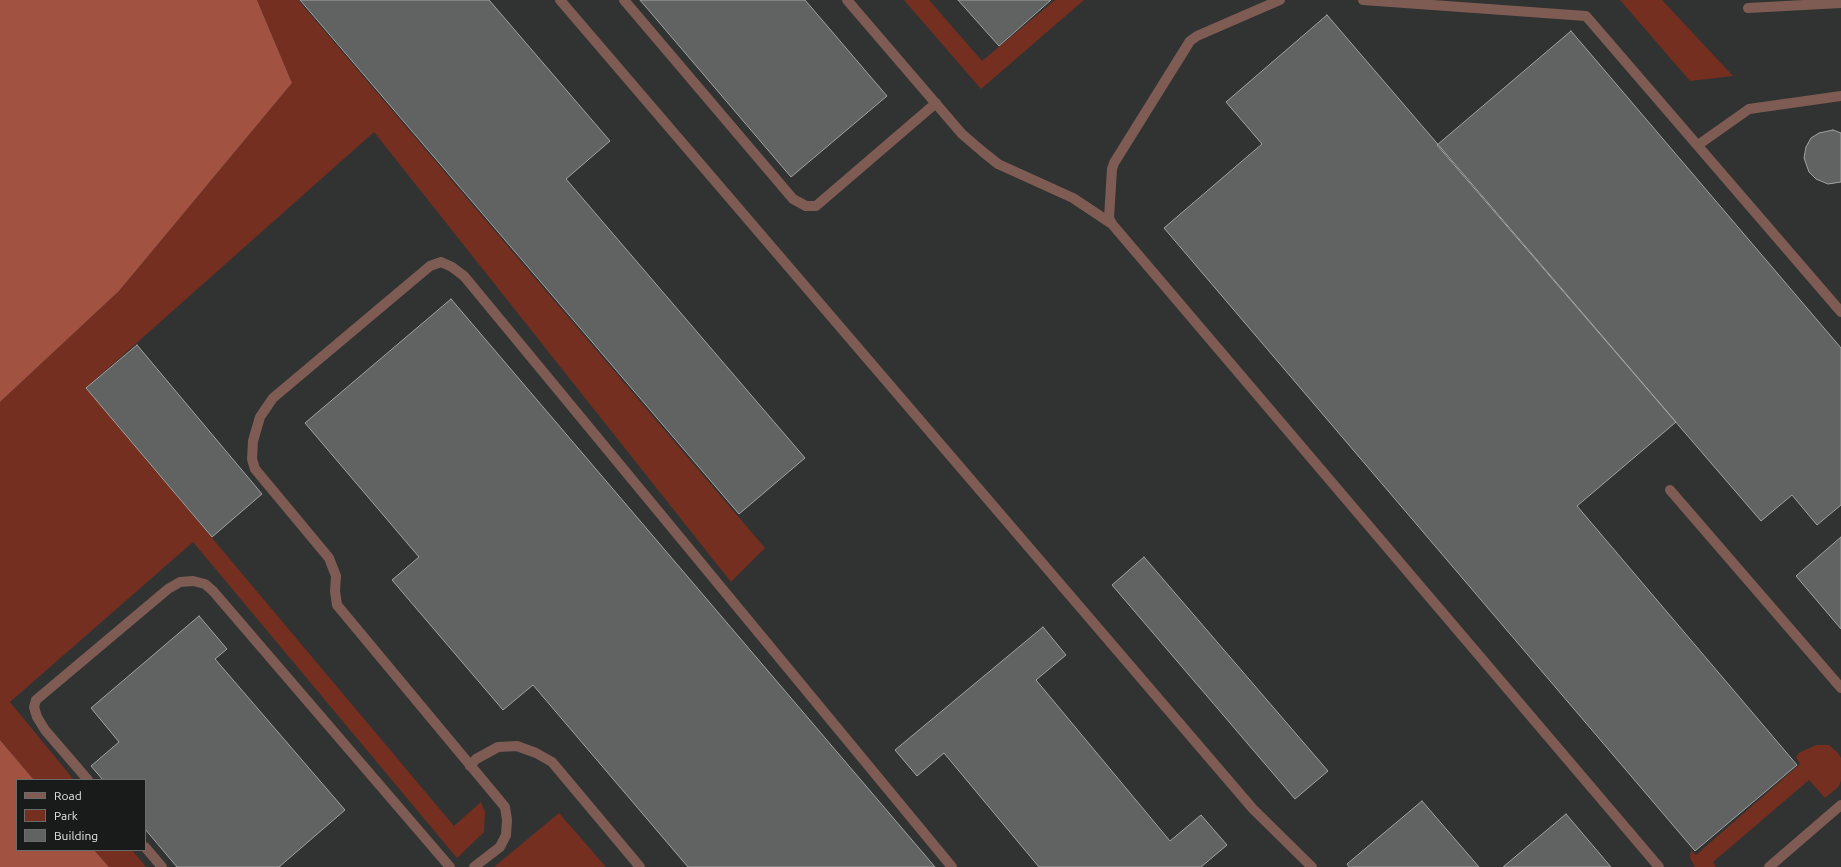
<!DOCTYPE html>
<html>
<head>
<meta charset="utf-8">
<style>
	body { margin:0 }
	#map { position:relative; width:1841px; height:867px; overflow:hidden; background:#303332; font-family:Ubuntu,sans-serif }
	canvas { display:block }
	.legend { position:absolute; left:16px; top:779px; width:130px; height:72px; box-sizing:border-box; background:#191a1a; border:1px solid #6a6c6c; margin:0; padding:5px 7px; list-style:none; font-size:12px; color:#e4e6e6 }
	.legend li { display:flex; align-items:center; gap:8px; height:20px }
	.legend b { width:20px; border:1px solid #6a6c6c }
</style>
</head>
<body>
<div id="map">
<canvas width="1841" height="867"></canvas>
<ul class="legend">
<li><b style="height:5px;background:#7f5c53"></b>Road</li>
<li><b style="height:11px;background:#752f20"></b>Park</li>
<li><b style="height:11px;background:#606362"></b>Building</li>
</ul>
</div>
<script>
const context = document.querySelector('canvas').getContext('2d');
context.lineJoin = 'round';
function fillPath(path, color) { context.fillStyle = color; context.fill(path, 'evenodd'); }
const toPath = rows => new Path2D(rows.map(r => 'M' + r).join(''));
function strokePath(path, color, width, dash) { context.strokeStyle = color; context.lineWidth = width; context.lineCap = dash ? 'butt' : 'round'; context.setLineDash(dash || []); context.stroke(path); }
fillPath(toPath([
	[257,0,298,0,765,548,731,582,374,132,86,388,454,826,481,802,485,812,484,832,457,858,193,542,10,702,74,780,34,780,0,740,0,402,119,291,292,83],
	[904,0,929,0,982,61,1055,0,1084,0,981,89],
	[1620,0,1662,0,1733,76,1690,81],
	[1816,745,1829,745,1838,753,1841,758,1841,781,1838,787,1825,798,1809,780,1713,862,1716,867,1695,867,1690,858,1691,850,1696,855,1800,764,1796,757,1799,753],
	[559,813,606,867,494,867],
	[94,850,132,850,146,867,109,867]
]), '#752f20');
fillPath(toPath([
	[0,0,257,0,292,83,119,291,0,402],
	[0,740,34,780,17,780,17,850,94,850,109,867,0,867]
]), '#a15241');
const building = toPath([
	[300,0,489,0,610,141,566,179,805,458,739,514,300,0],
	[640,0,805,0,887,96,791,177,640,0],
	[958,0,1051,0,999,46,958,0],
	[1327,15,1676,422,1577,506,1797,765,1695,851,1164,228,1262,144,1226,102,1327,15],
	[1571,31,1841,348,1841,505,1817,525,1792,495,1761,521,1437,145,1571,31],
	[1833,130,1841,133,1841,182,1828,184,1816,179,1809,172,1804,158,1806,147,1811,138,1819,133,1833,130],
	[451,299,935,867,688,867,533,685,503,710,392,580,419,557,305,423,451,299],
	[137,345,262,494,212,537,86,388,137,345],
	[1841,537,1841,629,1796,576,1841,537],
	[1144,557,1328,771,1295,799,1112,585,1144,557],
	[199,616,227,649,215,659,345,810,279,867,177,867,145,829,145,780,103,780,91,766,119,742,91,708,199,616],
	[1043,627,1066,655,1036,680,1170,841,1201,815,1227,845,1201,867,1039,867,944,753,917,776,895,750,1043,627],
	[1422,801,1479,867,1349,867,1347,864,1422,801],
	[1566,814,1611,867,1503,867,1566,814]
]);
fillPath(building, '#606362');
strokePath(building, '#a0a3a2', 1);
strokePath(toPath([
	[560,0,1253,809,1312,867],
	[624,0,793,199,806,206,816,206,936,103],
	[847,0,962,134,983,152,998,164,1073,198,1112,224],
	[1280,0,1197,36,1190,41,1114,163,1112,169,1109,218,1112,224,1659,867],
	[1363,0,1586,16,1841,312],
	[1748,8,1841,3],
	[1698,145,1749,109,1841,96],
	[1670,490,1841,688],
	[470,766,476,759,498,747,517,746,536,753,552,762,640,867],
	[88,780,45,730,37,717,34,707,36,700,168,589,180,582,193,581,205,584,213,591,450,867],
	[145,847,162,867],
	[474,867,500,847,506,835,507,820,505,807,337,605,335,591,336,576,329,558,255,469,252,459,253,441,260,417,273,398,430,266,441,262,452,267,464,276,952,867],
	[1769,867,1841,805]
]), '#7f5c53', 10);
</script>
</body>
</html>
